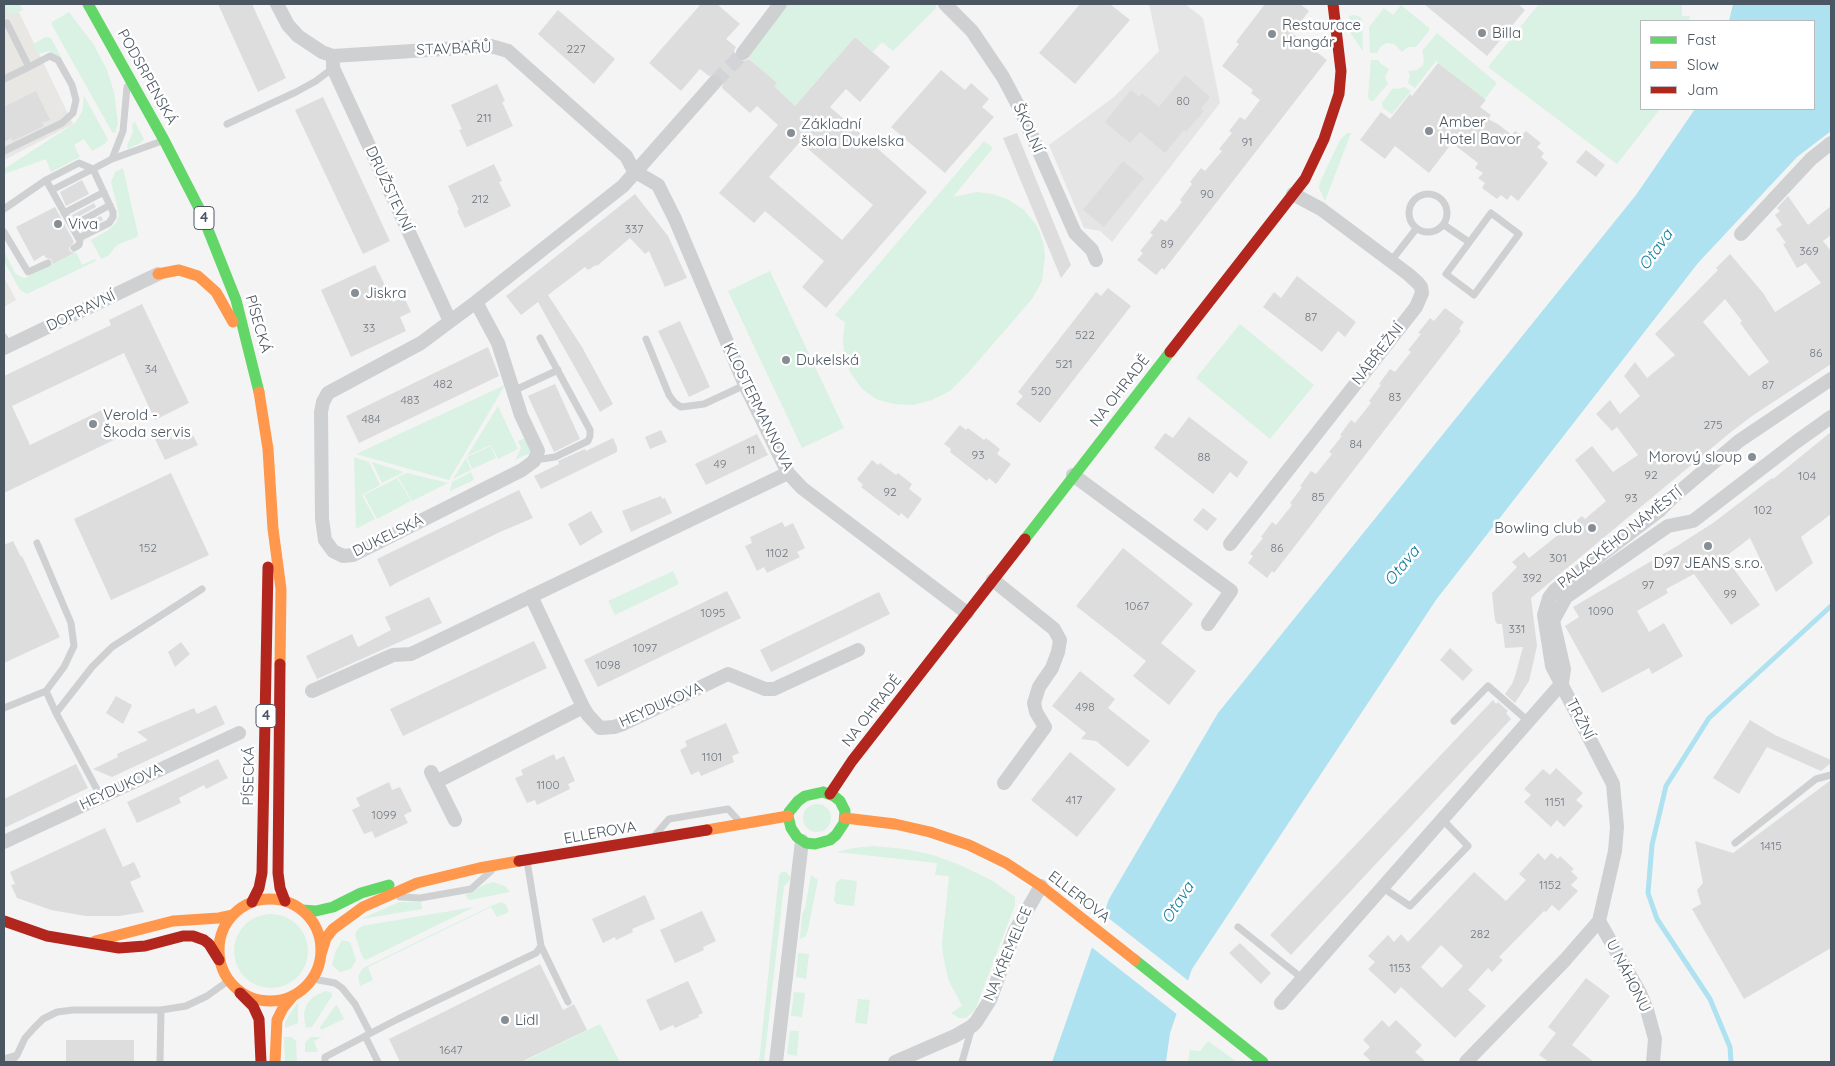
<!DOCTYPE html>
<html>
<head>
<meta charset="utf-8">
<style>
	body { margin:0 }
	#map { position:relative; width:1835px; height:1066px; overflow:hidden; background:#f4f4f4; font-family:Quicksand,sans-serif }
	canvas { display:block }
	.frame { position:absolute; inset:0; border:5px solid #4a5661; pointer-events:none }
	.legend { position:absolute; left:1640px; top:20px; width:175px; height:90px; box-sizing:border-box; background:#fff; border:1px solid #b7bbc0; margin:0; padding:6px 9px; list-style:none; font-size:15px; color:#4a5661 }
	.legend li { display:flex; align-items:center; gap:10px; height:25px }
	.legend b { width:25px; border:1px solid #b7bbc0 }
</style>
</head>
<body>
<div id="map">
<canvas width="1835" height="1066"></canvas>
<div class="frame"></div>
<ul class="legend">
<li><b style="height:6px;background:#63d668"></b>Fast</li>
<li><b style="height:6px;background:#ff974d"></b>Slow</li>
<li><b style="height:6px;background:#b3261e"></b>Jam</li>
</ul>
</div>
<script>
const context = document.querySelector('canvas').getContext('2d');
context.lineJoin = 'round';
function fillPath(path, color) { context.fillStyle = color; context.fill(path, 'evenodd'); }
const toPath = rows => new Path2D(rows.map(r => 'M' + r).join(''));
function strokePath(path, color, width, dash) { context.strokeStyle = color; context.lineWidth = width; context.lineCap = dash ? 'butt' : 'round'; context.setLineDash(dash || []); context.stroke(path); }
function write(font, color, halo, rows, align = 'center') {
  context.font = font + ' Quicksand,sans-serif'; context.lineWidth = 5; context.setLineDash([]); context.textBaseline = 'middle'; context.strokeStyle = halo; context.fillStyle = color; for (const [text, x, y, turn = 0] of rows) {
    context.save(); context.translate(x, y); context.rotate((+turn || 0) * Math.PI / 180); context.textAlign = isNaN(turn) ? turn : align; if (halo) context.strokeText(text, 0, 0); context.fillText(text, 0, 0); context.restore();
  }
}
fillPath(toPath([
	[4,4,15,4,73,124,4,160],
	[4,277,16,300,4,307]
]), '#e8e7e3');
fillPath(toPath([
	[1149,4,1185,4,1203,18,1220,103,1112,242,1100,231,1084,228,1049,145,1114,97,1159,51]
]), '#e6e5e6');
fillPath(toPath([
	[4,4,20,4,23,10,12,15,11,13,9,14],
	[788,4,933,4,937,7,893,51,882,42,873,52,855,37,795,106,774,86,776,83,744,54],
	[1539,4,1682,4,1682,16,1690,16,1689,21,1641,21,1641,109,1660,109,1617,164,1488,67],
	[1401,5,1429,28,1429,31,1416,47,1408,47,1402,52,1394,44,1386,43,1380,47,1377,53,1370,53,1369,27,1384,8,1393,15],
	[69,12,94,45,107,70,114,92,117,115,118,124,115,133,112,132,52,25,52,22],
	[1353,15,1361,17,1362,22,1363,51,1351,34,1349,16],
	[1437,33,1497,83,1484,100,1436,61,1415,88,1408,83,1410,76,1408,71,1417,70,1423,65,1424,59,1422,51],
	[46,37,51,38,62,59,49,51,37,54,33,44],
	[1371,60,1378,60,1381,64,1389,69,1385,77,1388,84,1373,101,1370,101,1368,97],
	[1405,87,1411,91,1392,114,1383,108,1382,103,1393,88,1398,89],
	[84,96,108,139,106,143,92,151,84,139,74,145,80,157,51,172,46,159,4,174,4,169,75,123,82,112],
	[135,122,144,139,142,142,128,149,127,145,133,132,132,124],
	[1347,133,1351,133,1325,201,1319,188,1320,182,1340,140],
	[984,141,993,148,953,197,976,192,993,194,1009,200,1024,210,1037,226,1043,242,1045,256,1042,281,1032,299,967,374,950,391,932,400,913,405,894,404,876,399,862,389,850,372,844,354,843,338,845,323,835,315],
	[123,168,138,234,137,237,117,245,108,256,101,259,91,240,107,231,116,223,119,216,118,210,111,182,115,172],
	[4,251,15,273,19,276,25,278,76,252,82,265,95,259,96,261,27,294,20,290,4,261],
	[770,271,844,428,802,448,728,291],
	[1240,324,1314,385,1270,439,1196,378],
	[505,385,449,480,356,454],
	[498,406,518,449,498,459,491,445,467,456],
	[528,437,534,451,515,460,521,448,518,441],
	[491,446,496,458,472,469,467,457],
	[354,457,369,462,380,485,362,495,375,519,356,529],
	[466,458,471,470,453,479],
	[372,462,404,472,382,483],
	[471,472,474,480,450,491,452,482],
	[407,473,448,483,412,501,398,477],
	[397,478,411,501,377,519,364,495],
	[673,571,679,584,615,615,608,601],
	'803 818a14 14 0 1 1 28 0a14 14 0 1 1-28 0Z',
	[873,846,905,849,933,855,960,865,993,881,1015,897,1015,905,975,1010,966,1018,959,1018,951,1013,962,1006,948,979,943,955,942,944,949,876,935,875,937,863,836,852,853,848],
	[782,872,786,872,791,877,788,883,784,886,764,1062,759,1062,779,875],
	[811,875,818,880,808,930,806,936,800,939,802,915,805,908],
	[841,879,857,881,854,906,837,904,834,901,836,883],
	[493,882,505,886,510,892,469,900,465,895,484,885],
	[399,902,421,902,422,909,361,919],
	[501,902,506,905,509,912,497,917,491,907,368,967,373,980,360,986,358,976,363,968,491,906],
	[474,907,368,959,365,960,362,956,355,935,357,930,362,926],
	'234 951a37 37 0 1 1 74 0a37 37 0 1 1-74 0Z',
	[342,940,350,942,356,960,351,969,340,972,332,965,335,953],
	[798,953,809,954,806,979,796,977],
	[325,991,332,993,332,996,312,1027,306,1028,305,1024,304,1013,307,1004,313,997],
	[794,992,805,993,802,1017,791,1016],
	[858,999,870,1000,867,1024,855,1023],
	[298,1002,298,1023,285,1028,285,1022],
	[337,1005,344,1019,321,1030,320,1027,335,1006],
	[600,1024,620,1062,523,1062],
	[790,1031,799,1031,797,1056,787,1054],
	[284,1037,291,1037,296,1041,297,1062,285,1062],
	[310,1037,322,1037,314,1041,318,1052,305,1052,305,1043],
	[1208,1041,1237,1062,1188,1062,1190,1050,1200,1051]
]), '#d9f2e3');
fillPath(toPath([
	[1733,4,1831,4,1831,131,1797,157,1698,263,1436,600,1192,969,1170,1033,1166,1062,1052,1062,1109,899,1218,713,1636,195,1695,109,1814,109,1814,21,1729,21]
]), '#aee2f0');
fillPath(toPath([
	[1102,913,1190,982,1178,1015,1090,946]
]), '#f4f4f4');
strokePath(toPath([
	[1731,1062,1730,1047,1710,999,1657,919,1648,893,1652,845,1666,786,1709,718,1831,606]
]), '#aee2f0', 5);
fillPath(toPath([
	[218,4,252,4,286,78,258,92],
	[701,4,717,4,740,24,726,39,736,47,734,51,735,57,741,62,749,59,777,83,774,86,795,106,855,37,890,67,860,102,846,89,830,107,927,192,826,308,802,287,824,261,765,211,754,223,719,193,778,125,757,106,750,113,722,88,723,80,717,74,709,76,700,69,681,91,649,63],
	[800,142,873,205,842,240,769,177],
	[1080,4,1110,4,1130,20,1075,84,1039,53],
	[1265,4,1300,4,1309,11,1292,33,1327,60,1164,270,1162,268,1156,275,1137,260,1143,253,1140,251,1153,235,1150,233,1161,219,1166,222,1182,202,1180,200,1192,184,1190,182,1201,168,1205,171,1222,151,1219,149,1232,133,1229,131,1240,117,1245,120,1260,100,1251,93,1253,90,1222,66,1239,44,1236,42],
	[1424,4,1518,4,1525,10,1487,56],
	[558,10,615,59,594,84,538,34],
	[1438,63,1486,100,1480,107,1491,115,1488,119,1498,124,1512,135,1515,131,1522,135,1526,131,1541,143,1537,147,1544,153,1541,157,1548,163,1518,201,1511,195,1507,200,1501,195,1497,199,1482,188,1485,183,1478,178,1483,173,1475,168,1478,163,1452,143,1429,173,1395,146,1385,159,1360,140,1381,112,1390,119,1410,94,1412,96],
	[941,70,965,90,971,83,989,99,982,107,994,117,945,173,891,127],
	[1185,75,1210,97,1201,109,1204,111,1186,132,1184,130,1165,153,1140,132,1130,143,1105,122,1131,90,1139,97,1142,93,1159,107],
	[497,84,505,101,502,102,513,126,467,147,459,130,462,129,451,105],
	[36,91,50,120,42,123,44,126,13,141,11,138,4,142,4,107],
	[323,97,390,241,363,254,295,110],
	[1017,133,1071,265,1061,278,1003,138],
	[1586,150,1605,165,1596,177,1576,162],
	[1123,161,1144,178,1104,227,1083,210],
	[494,164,502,181,499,182,511,206,465,228,457,211,459,210,448,186],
	[82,180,89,194,66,206,60,192],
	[635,194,668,236,687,278,665,287,649,251,645,254,630,238,597,266,596,265,588,270,585,267,548,295,582,347,613,404,600,412,538,302,521,315,506,296],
	[1788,196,1808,225,1831,206,1831,235,1823,241,1831,251,1831,364,1752,416,1731,432,1531,598,1537,646,1529,681,1515,703,1505,694,1512,684,1515,676,1523,647,1505,648,1502,624,1497,624,1495,620,1492,593,1517,567,1512,562,1524,552,1529,558,1582,516,1585,519,1606,501,1575,460,1592,446,1613,472,1638,455,1617,427,1612,431,1596,414,1610,400,1620,414,1640,396,1624,376,1635,362,1647,378,1675,355,1655,334,1718,270,1716,268,1730,254,1763,293,1775,312,1821,283,1806,263,1797,268,1783,244,1786,243,1776,229,1782,225,1775,215,1780,211,1777,208],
	[1725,299,1742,321,1740,323,1769,362,1749,376,1703,322],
	[94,203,96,207,74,219,72,215],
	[55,207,74,242,69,248,70,251,74,253,53,264,51,259,46,258,44,255,34,261,16,227],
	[101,216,103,220,81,231,79,228],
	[375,265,393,302,404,297,411,312,400,317,406,331,351,357,321,290],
	[1297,276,1356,322,1345,337,1338,331,1322,352,1263,307,1274,292,1281,298],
	[1108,288,1131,306,1040,423,1016,404,1023,396,1018,392,1096,292,1101,296],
	[142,304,189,403,155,420,124,353,12,406,30,445,104,409,118,438,4,493,4,376,111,325,109,320],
	[1445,308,1464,322,1459,329,1461,331,1274,573,1272,571,1267,578,1248,563,1253,556,1250,554,1263,538,1261,537,1272,522,1276,525,1292,505,1290,503,1302,487,1300,486,1311,471,1316,474,1332,454,1329,452,1342,436,1340,435,1351,420,1355,423,1371,403,1369,401,1381,385,1379,384,1390,369,1395,372,1411,352,1408,350,1421,334,1418,333,1430,318,1434,321],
	[680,321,710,387,689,397,658,331],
	[488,347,499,376,359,443,346,416],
	[555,384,580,439,554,452,528,396],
	[1189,417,1248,462,1237,478,1230,472,1213,494,1154,448,1165,433,1173,438],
	[960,425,966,430,968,428,984,440,986,438,1000,449,997,454,1011,464,996,484,989,478,987,481,950,452,951,449,944,444],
	[168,430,173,440,191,431,198,445,165,460,154,437],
	[661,430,667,442,650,449,645,437],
	[1831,432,1831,514,1801,537,1813,563,1776,592,1750,538,1725,557,1760,605,1731,625,1694,574,1666,589,1668,593,1637,611,1649,632,1664,623,1683,656,1652,674,1649,668,1602,693,1565,626,1579,617,1573,607,1677,546,1713,523,1772,478,1773,479],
	[757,434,768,455,706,485,695,464],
	[613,438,617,447,617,452,541,489,534,476,559,464,558,461,585,449,586,451],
	[872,460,878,465,880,463,896,475,898,473,912,484,909,489,922,499,908,519,901,513,899,516,861,487,863,485,857,479],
	[171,473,209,555,111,600,74,519],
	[519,490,533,518,500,532,396,583,390,587,377,559],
	[661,496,662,499,665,498,672,513,631,532,622,511],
	[1203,508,1217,519,1207,531,1193,520],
	[591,511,603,532,580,546,568,524],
	[782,522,785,527,793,523,805,548,797,552,800,557,767,573,764,567,757,571,745,546,752,543,750,537],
	[13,541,21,557,22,556,60,637,4,663,4,545],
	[1123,548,1193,604,1161,643,1196,671,1169,705,1133,676,1146,661,1076,606],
	[727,591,741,618,598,687,584,660],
	[879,592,890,614,771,672,760,650],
	[429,597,442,623,317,679,306,656,352,634,358,647,391,630,385,617],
	[534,641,547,668,403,736,390,709],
	[181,642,190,654,175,667,168,652],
	[1450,648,1473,670,1463,681,1440,660],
	[1080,671,1115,699,1108,708,1150,741,1128,767,1096,741,1081,739,1086,733,1052,706],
	[116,696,132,705,123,724,106,713],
	[1493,700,1496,704,1498,702,1508,711,1506,713,1511,719,1291,955,1270,935],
	[216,705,225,724,112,777,93,769,118,757,117,754,148,740,137,732,194,708,197,714],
	[1750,720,1775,735,1831,760,1831,763,1821,771,1767,747,1739,794,1713,778],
	[726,723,739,753,732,756,734,762,701,776,699,771,691,775,680,750,687,746,685,741],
	[1070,752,1116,789,1077,837,1031,800],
	[554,754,556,760,564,756,575,781,568,784,570,789,537,805,535,800,527,803,515,778,523,775,521,770],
	[218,759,228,778,206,789,204,785,179,798,181,803,137,823,127,802],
	[76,764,88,788,4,828,4,799],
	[1556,768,1583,793,1576,800,1583,806,1564,827,1557,820,1551,827,1524,802,1531,795,1524,789,1543,769,1550,775],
	[1831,780,1831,948,1744,999,1692,909,1701,904,1697,890,1703,883,1695,841,1733,853],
	[389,782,392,790,400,787,412,811,404,815,408,823,375,838,372,831,364,834,352,810,360,806,356,798],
	[105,828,123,867,134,862,141,877,130,882,144,912,119,916,86,916,51,910,17,898,11,885,15,884,10,872],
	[1538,853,1545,860,1551,853,1558,859,1560,856,1574,869,1571,871,1578,878,1571,885,1578,891,1559,911,1552,905,1546,912,1544,911,1499,957,1503,960,1492,972,1488,968,1468,990,1486,1006,1455,1038,1401,987,1395,994,1368,969,1375,962,1368,956,1388,935,1394,942,1401,934,1408,942,1474,872,1506,901,1526,880,1519,874],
	[1441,945,1463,966,1442,988,1421,967],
	[645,895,655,919,632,929,633,932,616,940,615,937,603,943,592,919],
	[702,911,716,941,703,947,704,950,675,963,660,930],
	[1240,943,1271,973,1261,984,1229,953],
	[540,964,563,1010,574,1004,587,1030,521,1062,400,1062,389,1039],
	[1586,978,1610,996,1572,1045,1594,1062,1549,1062,1539,1055,1556,1033,1548,1027],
	[688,981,703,1013,698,1015,699,1017,675,1028,673,1025,660,1031,646,1000],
	[1382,1020,1389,1027,1396,1020,1422,1045,1415,1052,1426,1062,1372,1062,1363,1054,1370,1047,1363,1040],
	[66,1040,134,1040,134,1062,66,1062]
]), '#ddddde');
strokePath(toPath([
	[715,82,743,53]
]), '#d2d4d7', 14, [14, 7]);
strokePath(toPath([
	[4,25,7,23,29,67,4,79],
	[227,124,296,92,316,81,333,68],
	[4,151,62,123,73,113,76,100,72,85,58,60,50,56,29,67],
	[112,159,123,131,127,87],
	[46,180,80,241,79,245,74,248],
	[52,190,93,169,113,212,113,217,109,223,79,238],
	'1409 213a19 19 0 1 1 38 0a19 19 0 1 1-38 0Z',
	[4,209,46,180,79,163,93,169,112,159,162,141],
	[64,213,104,192],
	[1491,213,1519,234,1474,295,1446,274,1491,213],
	[1444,225,1469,242],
	[72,226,110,205],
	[4,232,28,272,48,263],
	[1391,261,1416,229],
	[4,337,9,346],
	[646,339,669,395,675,403,681,407,704,404,745,385],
	[513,391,558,370],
	[535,460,555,457,588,441,590,436,590,430,540,338],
	[46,691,56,713,101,797],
	[4,708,46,691,64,667,74,646,71,623,37,543],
	[56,713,92,667,112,647,202,589],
	[1454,721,1488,686,1528,721],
	[656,834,669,819,728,809,739,821],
	[1735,843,1816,779,1831,775],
	[527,861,541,946,568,1002],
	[1383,888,1410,906,1468,846,1442,819],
	[400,897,420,898,471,889,491,871],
	[1238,927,1303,979],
	[313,979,335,983,342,988,355,1004,370,1033],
	[365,1036,378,1062],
	[4,1059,17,1055],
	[11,1062,17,1055,25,1038,34,1028,43,1019,57,1012,73,1010,161,1010,186,1006,207,996,228,981],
	[160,1062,161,1010],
	[325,1062,325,1057,398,1019,536,953,541,946],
	[962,1062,972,1027]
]), '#ced0d2', 7);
strokePath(toPath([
	[277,4,288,25,298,36,322,52,333,56,491,46,508,51,626,156,634,171],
	[945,4,972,31,1003,77,1021,111,1075,233,1092,250,1096,260],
	[743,53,780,4],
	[333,56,333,68,450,321],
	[634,171,658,185,675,219,745,385,788,473,802,488,967,613],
	[1741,234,1811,159,1831,143],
	[476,302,498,343,521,415,538,451,534,461,522,470,353,555,343,556,333,551,325,540,322,519,321,412,323,402,328,393,421,343,476,302,623,186,715,82],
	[4,348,158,274],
	[1073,475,1231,591,1208,624],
	[1230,544,1416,307,1422,293,1421,287,1418,283,1408,274,1321,209,1293,194],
	[993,580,1054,629,1060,640,1058,652,1052,668,1039,687,1034,703,1036,712,1045,727,1004,783],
	[531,596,583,707,588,715,600,728,614,727,623,724,728,674,765,689,774,689,858,650],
	[1562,683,1564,669,1553,621,1566,597,1668,526,1693,521,1796,442,1831,417],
	[312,691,393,655,411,654,788,473],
	[431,772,455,820],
	[436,782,583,707],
	[4,842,239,733],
	[1599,921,1640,993,1647,1010,1655,1039,1653,1062],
	[1281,1003,1562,683],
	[776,1062,802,841],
	[895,1062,955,1036,972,1026,976,1022,990,1000,1015,931,1041,886],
	[1466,1062,1565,960,1599,921,1615,851,1617,827,1613,784,1552,666,1544,615,1549,598,1555,590,1659,511,1673,497,1739,441,1831,379]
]), '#ced0d2', 14);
strokePath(toPath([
	[88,4,164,140,201,212,236,300,259,392],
	[1025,539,1170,352],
	[823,792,834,796,840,801,845,811,844,823,836,835,830,840,815,844,806,843,797,837,791,828,788,816,789,812,798,801,805,796,823,792],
	[302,910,316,911,333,907,361,893,389,885],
	[1135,960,1263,1062]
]), '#63d668', 11);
strokePath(toPath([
	[158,274,179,270,198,276,216,292,233,322],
	[259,392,268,449,273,529,281,589,280,664],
	[845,818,895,824,930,832,969,845,1006,863,1041,886,1135,960],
	[707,830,788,816],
	'219 950a51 51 0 1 1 102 0a51 51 0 1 1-102 0Z',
	[95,941,173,921,219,918,233,915],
	[321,954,326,938,333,929,363,907,417,883,479,868,519,861],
	[275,1062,277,1020,283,1008,292,997]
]), '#ff974d', 11);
strokePath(toPath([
	[1170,352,1305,179,1324,139,1339,94,1341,71,1333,4],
	[280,664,278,873,280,888,285,901],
	[830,794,852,761,1025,539],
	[519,861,707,830],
	[252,902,259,888,262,873,268,567],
	[4,921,47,936,119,948,145,946,183,936,193,936,204,940,209,944,219,960],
	[240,993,253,1006,259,1019,261,1062]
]), '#b3261e', 11);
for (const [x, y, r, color] of [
	[1482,33,5,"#868d94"],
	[1272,34,5,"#868d94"],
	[1429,131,5,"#868d94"],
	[791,133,5,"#868d94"],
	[58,224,5,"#868d94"],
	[355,293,5,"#868d94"],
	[786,360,5,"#868d94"],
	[93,424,5,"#868d94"],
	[1752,457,5,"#868d94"],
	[1592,528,5,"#868d94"],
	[1708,546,5,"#868d94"],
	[505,1020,5,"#868d94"]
]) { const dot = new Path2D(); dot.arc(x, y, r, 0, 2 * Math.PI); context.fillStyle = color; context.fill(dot); strokePath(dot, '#fff', 2); }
write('12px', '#707881', null, [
	["227",576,49],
	["80",1183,101],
	["211",484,118],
	["91",1247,142],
	["90",1207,194],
	["212",480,199],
	["337",634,229],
	["89",1167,244],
	["369",1809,251],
	["87",1311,317],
	["33",369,328],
	["522",1085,335],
	["86",1816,353],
	["521",1064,364],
	["34",151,369],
	["482",443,384],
	["87",1768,385],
	["520",1041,391],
	["83",1395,397],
	["483",410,400],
	["484",371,419],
	["275",1713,425],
	["84",1356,444],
	["11",751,450],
	["93",978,455],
	["88",1204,457],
	["49",720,464],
	["92",1651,475],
	["104",1807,476],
	["92",890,492],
	["85",1318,497],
	["93",1631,498],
	["102",1763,510],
	["152",148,548],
	["86",1277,548],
	["1102",777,553],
	["301",1558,558],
	["392",1532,578],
	["97",1648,585],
	["99",1730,594],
	["1067",1137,606],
	["1090",1601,611],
	["1095",713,613],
	["331",1517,629],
	["1097",645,648],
	["1098",608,665],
	["498",1085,707],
	["1101",712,757],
	["1100",548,785],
	["417",1074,800],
	["1151",1555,802],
	["1099",384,815],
	["1415",1771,846],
	["1152",1550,885],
	["282",1480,934],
	["1153",1400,968],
	["1647",451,1050]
]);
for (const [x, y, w] of [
	[204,218,20],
	[266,716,20]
]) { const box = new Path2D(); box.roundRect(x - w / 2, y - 11.5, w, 23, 4); context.fillStyle = '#fff'; context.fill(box); strokePath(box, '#4a5661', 1); }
write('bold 14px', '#4a5661', null, [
	["4",204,218],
	["4",266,716]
]);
write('15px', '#4a5661', '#fff', [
	["Restaurace",1282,25],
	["Hangár",1282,42],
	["Billa",1492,33],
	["Amber",1439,122],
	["Hotel Bavor",1439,139],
	["Základní",801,124],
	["škola Dukelska",801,141],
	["Viva",68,224],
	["Jiskra",365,293],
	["Dukelská",796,360],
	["Verold -",103,415],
	["Škoda servis",103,432],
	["Morový sloup",1742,457,"right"],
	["Bowling club",1582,528,"right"],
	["D97 JEANS s.r.o.",1708,563,"center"],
	["Lidl",515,1020]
], 'left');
write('15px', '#4a5661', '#fff', [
	["STAVBAŘŮ",454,49,-2],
	["PODSRPENSKÁ",147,77,61],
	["ŠKOLNÍ",1028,128,66],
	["DRUŽSTEVNÍ",389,189,65],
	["DOPRAVNÍ",81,311,-26],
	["PÍSECKÁ",258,324,74],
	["NÁBŘEŽNÍ",1378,354,-52],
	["NA OHRADĚ",1120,391,-52],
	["KLOSTERMANNOVA",758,407,64],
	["DUKELSKÁ",388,536,-26],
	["PALACKÉHO NÁMĚSTÍ",1620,538,-38],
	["HEYDUKOVA",661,705,-24],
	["NA OHRADĚ",872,711,-52],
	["TRŽNÍ",1580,719,63],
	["PÍSECKÁ",249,776,-89],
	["HEYDUKOVA",121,787,-25],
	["ELLEROVA",600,833,-10],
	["ELLEROVA",1079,897,38],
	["NA KŘEMELCE",1008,954,-67],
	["U NÁHONU",1628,976,63]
]);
write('italic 16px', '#0c7c9b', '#fff', [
	["Otava",1656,250,-54],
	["Otava",1402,566,-51],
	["Otava",1178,903,-57]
]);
</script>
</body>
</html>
